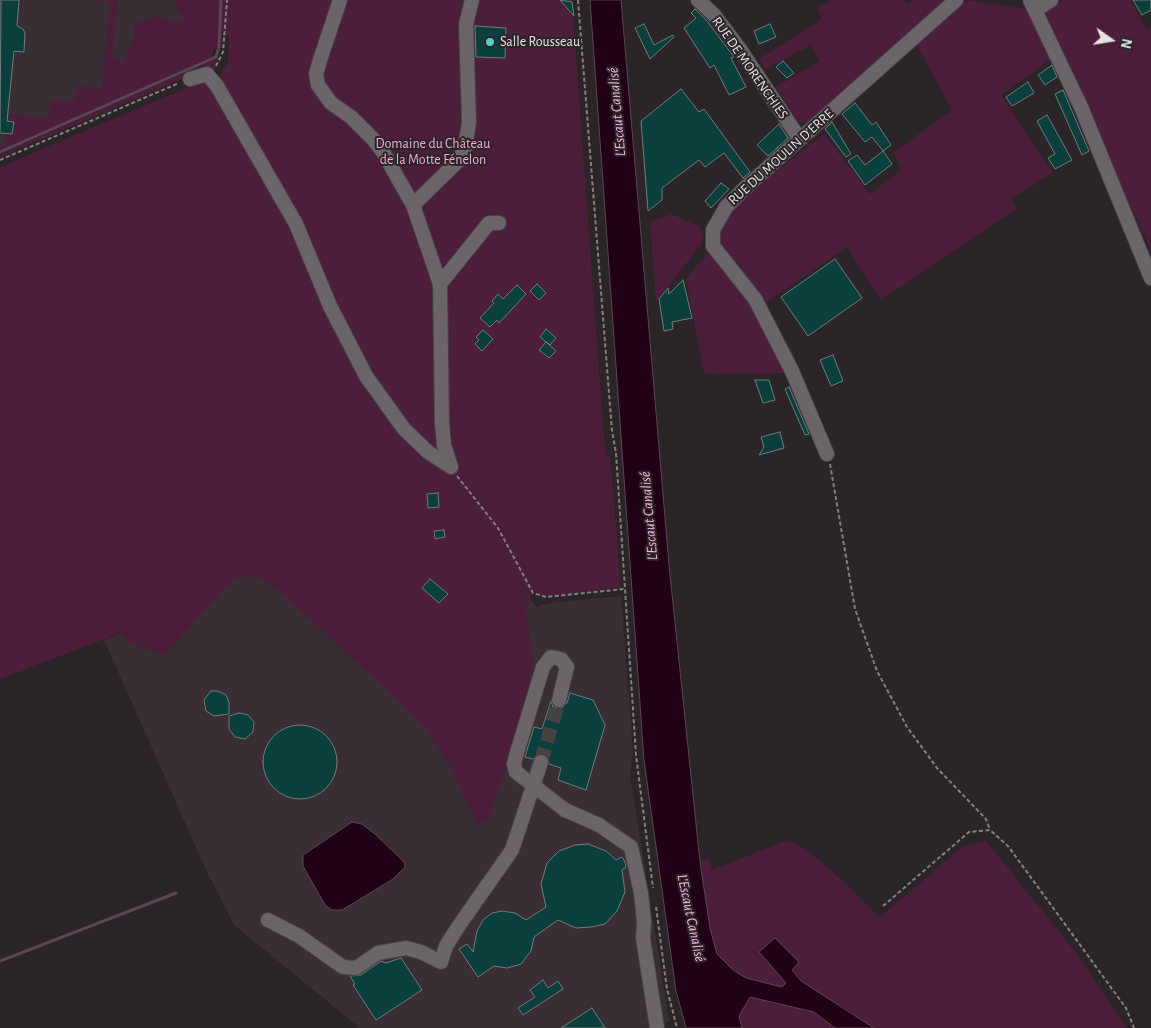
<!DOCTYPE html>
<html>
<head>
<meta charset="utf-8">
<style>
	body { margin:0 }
	#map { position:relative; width:1151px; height:1028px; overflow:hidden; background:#2b2528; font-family:"Alegreya Sans",sans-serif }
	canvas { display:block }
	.north { position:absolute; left:1086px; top:15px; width:50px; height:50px; -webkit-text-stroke:4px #2b2528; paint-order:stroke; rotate:103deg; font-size:14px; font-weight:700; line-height:20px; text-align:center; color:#e7e3e5 }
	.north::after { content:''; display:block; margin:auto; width:18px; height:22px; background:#e7e3e5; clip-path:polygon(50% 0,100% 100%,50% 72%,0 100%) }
</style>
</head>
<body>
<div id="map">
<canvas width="1151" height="1028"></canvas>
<div class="north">N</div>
</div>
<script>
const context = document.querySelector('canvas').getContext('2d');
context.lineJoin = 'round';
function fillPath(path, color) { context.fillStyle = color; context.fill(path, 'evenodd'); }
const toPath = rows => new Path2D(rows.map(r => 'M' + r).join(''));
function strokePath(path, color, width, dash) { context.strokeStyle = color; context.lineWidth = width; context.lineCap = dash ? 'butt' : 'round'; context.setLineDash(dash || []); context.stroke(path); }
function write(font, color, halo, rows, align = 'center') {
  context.font = font + ' "Alegreya Sans",sans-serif'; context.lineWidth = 4; context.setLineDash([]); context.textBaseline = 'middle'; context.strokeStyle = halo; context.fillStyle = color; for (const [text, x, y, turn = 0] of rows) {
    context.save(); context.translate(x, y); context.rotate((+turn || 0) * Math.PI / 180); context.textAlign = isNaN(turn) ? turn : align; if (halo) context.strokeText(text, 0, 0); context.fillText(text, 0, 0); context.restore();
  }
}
fillPath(toPath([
	[0,0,216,0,208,57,0,147],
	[363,379,482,632,532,601,536,607,548,603,621,596,633,751,630,775,669,1021,657,1028,360,1028,234,925,206,870,104,640,124,632,127,641]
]), '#392e34');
fillPath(toPath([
	[93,0,118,0,112,55,123,64,134,38,134,28,137,22,156,17,171,19,176,22,184,20,184,16,177,10,175,0,572,0,603,425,606,456,610,456,621,587,550,596,542,596,536,592,530,596,532,601,525,606,536,678,488,821,476,823,450,766,427,730,380,683,274,587,256,576,240,577,226,587,164,655,127,642,123,632,0,679,0,167,205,80,212,85,294,224,318,281,322,300,331,321,363,379,387,412,423,454,436,455,394,412,364,368,344,332,299,219,219,76,228,62,229,35,214,49,210,59,0,150,0,147,5,145,6,133,12,134,14,122,7,121,8,114,49,118,51,99,75,102,77,86,102,88,110,2],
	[832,0,903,0,908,3,914,0,949,0,811,121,798,122,776,87,820,61,811,45,766,69,759,59,822,19,817,7],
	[966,0,1028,9,1052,58,1001,95,1053,173,1011,198,1017,209,881,300,847,247,755,310,786,373,704,374,686,278,719,240,724,219,737,202,824,134,870,194,901,170,894,152,952,110,917,45],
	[1062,0,1130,0,1146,29,1151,27,1151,250,1106,154,1086,101,1043,12],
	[216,59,217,65,213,71,199,72,0,157,0,154],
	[671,214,699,226,704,236,702,243,656,302,650,222],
	[785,841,795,843,805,849,831,870,880,917,962,847,986,841,1074,950,1126,1028,874,1028,801,981,792,970,799,962,775,938,786,983,782,987,746,978,733,970,717,954,710,928,700,862,709,859,712,870],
	[750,997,814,1012,835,1028,742,1028,739,1016]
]), '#4c1e3c');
const water = toPath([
	[590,0,621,0,669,565,700,862,710,928,717,954,733,970,746,978,782,987,786,983,759,952,775,938,799,962,792,970,801,981,874,1028,835,1028,814,1012,750,997,739,1016,742,1028,686,1028,676,991,644,760,590,0],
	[352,822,362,824,376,835,404,862,405,867,393,879,342,910,332,910,325,905,303,866,303,855,352,822]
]);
fillPath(water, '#210116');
strokePath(water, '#5c4554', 1);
strokePath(toPath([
	[0,152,216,57,219,47,221,0],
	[0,961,176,893]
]), '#5c4554', 3);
const building = toPath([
	[1,0,19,0,17,26,23,29,25,33,24,52,14,51,7,121,14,122,12,134,0,133,1,0],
	[560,0,572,2,574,16,560,0],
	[1133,0,1151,0,1151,10,1142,15,1133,0],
	[695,9,707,21,734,57,731,58,746,87,729,95,714,65,710,68,684,28,696,18,691,13,695,9],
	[644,24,654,45,673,35,674,37,650,59,635,28,644,24],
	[770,24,776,37,759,44,754,31,770,24],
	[475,26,506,28,505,58,476,57,475,26],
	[783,61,794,73,787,78,776,67,783,61],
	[1052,65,1057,77,1045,85,1038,75,1052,65],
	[1028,82,1034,93,1012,106,1006,97,1028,82],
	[681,89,699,112,704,109,750,172,743,178,724,153,705,167,699,160,662,188,662,200,648,211,641,121,681,89],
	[1063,90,1089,151,1082,155,1055,94,1063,90],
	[855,103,872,125,876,122,891,145,883,151,872,137,865,142,842,114,855,103],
	[1047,115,1072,160,1055,169,1048,158,1055,154,1037,121,1047,115],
	[832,122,851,154,846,157,825,129,832,122],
	[779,124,788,138,768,156,757,145,779,124],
	[883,151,892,164,865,185,848,161,857,155,865,165,883,151],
	[721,183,729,189,711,208,705,201,721,183],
	[835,259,862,298,808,336,781,297,835,259],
	[683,280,692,318,672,322,673,329,664,331,659,299,668,288,669,294,683,280],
	[537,284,546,293,539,300,530,291,537,284],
	[517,285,526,294,499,323,497,320,490,327,480,318,494,303,492,301,498,294,503,299,517,285],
	[546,329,556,338,550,345,540,337,546,329],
	[483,330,493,339,482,351,475,344,479,340,476,337,483,330],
	[546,342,556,351,549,358,539,350,546,342],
	[833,355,843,381,831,386,820,360,833,355],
	[755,380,769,380,775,400,763,403,755,380],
	[789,387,809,434,805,435,785,389,789,387],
	[780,432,784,448,759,455,764,447,761,437,780,432],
	[438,493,439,507,428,508,427,494,438,493],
	[444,530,445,537,435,539,434,531,444,530],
	[430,579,448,594,439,603,422,588,430,579],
	[211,691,218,691,226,695,229,702,229,714,214,716,206,711,204,700,211,691],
	[570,693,593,700,605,725,586,790,558,780,561,768,549,764,548,757,544,754,539,754,533,759,525,757,534,727,542,729,551,701,553,707,562,708,567,703,570,693],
	[239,713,248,715,254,722,253,732,245,739,235,737,229,729,229,716,239,713],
	'263 762a37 37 0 1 1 74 0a37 37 0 1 1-74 0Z',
	[588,844,606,851,616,860,622,857,625,862,626,867,622,870,625,892,617,911,605,924,591,927,576,928,558,920,534,937,531,951,521,964,507,968,494,966,478,977,459,949,467,944,473,952,477,931,483,920,492,913,502,911,515,913,526,920,546,907,541,884,547,863,559,851,575,845,588,844],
	[401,958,422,990,376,1020,353,985,355,984,350,976,361,975,381,961,386,963,401,958],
	[543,980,548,988,558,981,563,989,523,1015,518,1008,535,997,530,990,543,980],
	[592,1008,605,1028,561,1028,592,1008]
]);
fillPath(building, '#0b3f3d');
strokePath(building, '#727b7b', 1);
strokePath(toPath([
	[541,762,559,700]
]), '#474244', 14, [14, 7]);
const minor = toPath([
	[340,0,320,60,316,74,318,85,331,103,351,117,373,139,383,152,413,205,458,161,465,148,469,122,466,24,472,0],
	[698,0,714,15,739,48,799,138],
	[1030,0,1081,107,1151,278],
	[1036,10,1051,0],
	[190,79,207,74,217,86,296,224,330,306,366,376,404,429,428,452,451,467],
	[413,205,440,284,442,423,444,445,451,467],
	[440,284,489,223,499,223],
	[827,454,792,371,755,299,713,246,713,230,726,207,745,188,956,0],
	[559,700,567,667,561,659,551,657,543,667,518,749,514,764,516,772,565,810,599,825,631,847,641,893,644,922,643,938,657,1028],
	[268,920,299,936,343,967,356,968,378,953,406,948,421,952,441,962,446,946,460,924,512,850,541,762]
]);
strokePath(minor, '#464144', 16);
strokePath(toPath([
	[578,0,612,431,616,453,636,755,653,888],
	[216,66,223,52,227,0],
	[0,160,179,83],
	[830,464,855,609,877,671,907,727,937,768,986,819,990,830],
	[457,476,498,528,533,593,546,597,624,589],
	[883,906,969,832,990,830,1008,846,1126,1008,1134,1028],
	[656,907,667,989,677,1028]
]), '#847f81', 2, [4, 2.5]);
strokePath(minor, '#6b6468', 14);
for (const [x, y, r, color] of [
	[490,42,5,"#53cdc9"]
]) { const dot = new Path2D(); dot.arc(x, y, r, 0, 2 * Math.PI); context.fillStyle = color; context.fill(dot); strokePath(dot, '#2b2528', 2); }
write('14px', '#e7e3e5', '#2b2528', [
	["Salle Rousseau",500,42]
], 'left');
write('14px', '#e7e3e5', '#2b2528', [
	["RUE DE MORENCHIES",750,68,55],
	["RUE DU MOULIN D'ERRE",781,157,-42]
]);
write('14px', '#f9a6d9', '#2b2528', [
	["Domaine du Château",433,144],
	["de la Motte Fénelon",433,160]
]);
write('italic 15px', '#f6b3db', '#2b2528', [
	["L'Escaut Canalisé",617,112,-95],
	["L'Escaut Canalisé",649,516,-95],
	["L'Escaut Canalisé",691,918,78]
]);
</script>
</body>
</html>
